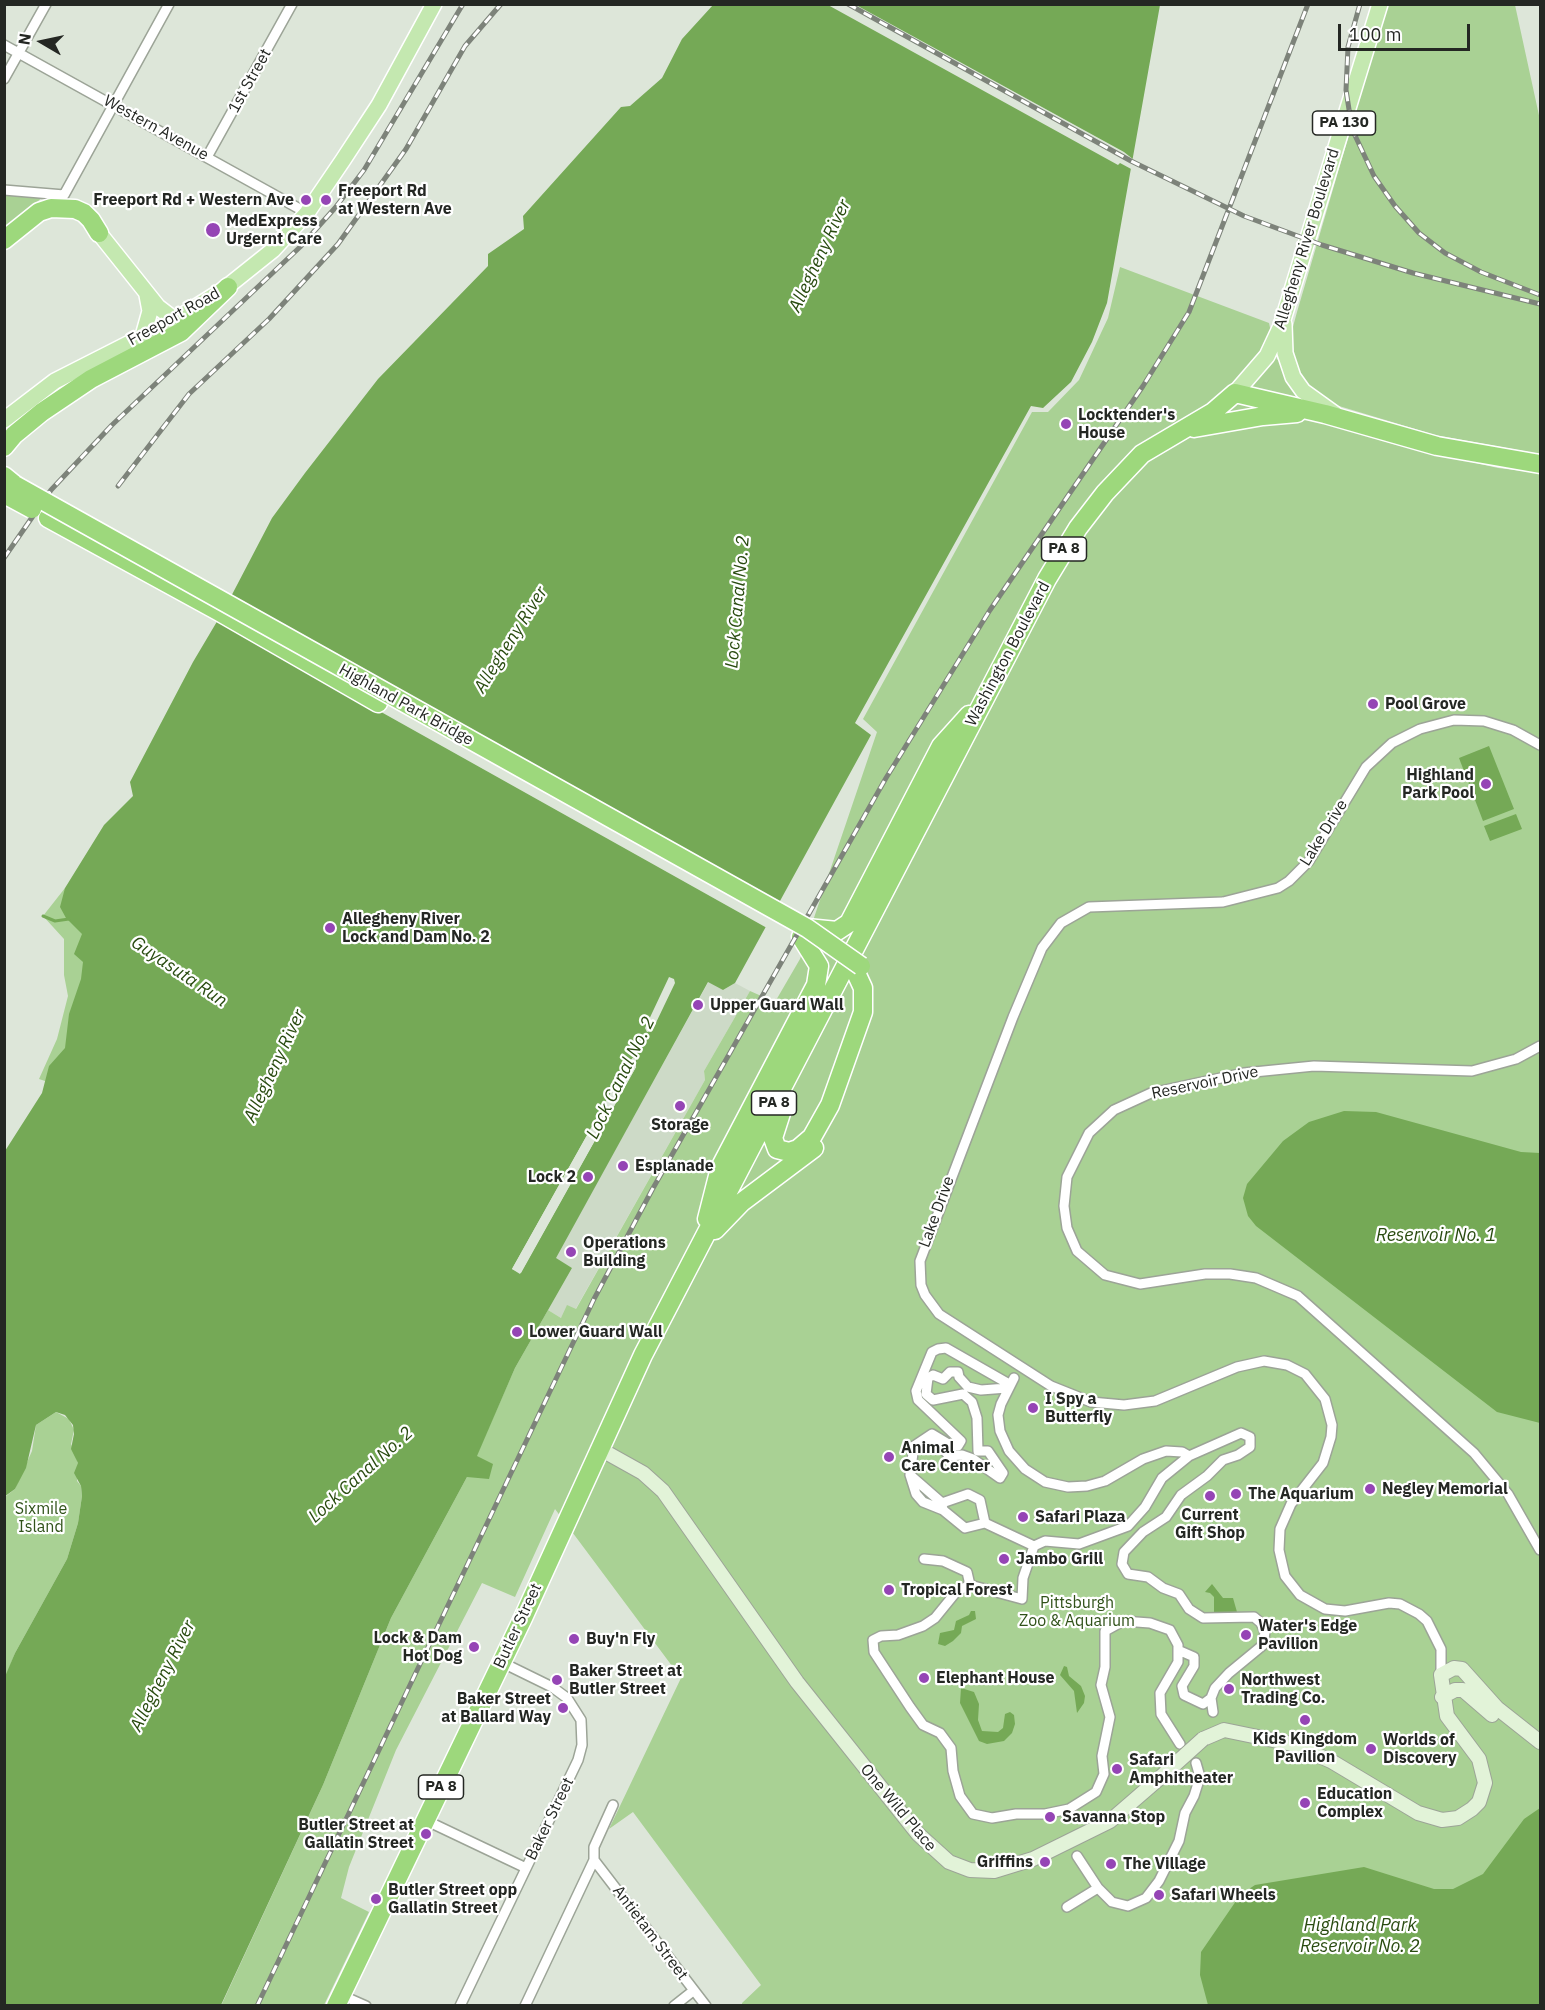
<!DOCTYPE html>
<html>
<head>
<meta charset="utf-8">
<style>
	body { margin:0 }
	#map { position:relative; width:1545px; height:2010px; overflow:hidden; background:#dde6d9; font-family:"IBM Plex Sans",sans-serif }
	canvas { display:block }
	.frame { position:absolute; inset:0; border:6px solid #242723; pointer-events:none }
	.north { position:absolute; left:12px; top:12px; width:60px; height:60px; -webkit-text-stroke:4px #fff; paint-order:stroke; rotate:279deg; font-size:16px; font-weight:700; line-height:24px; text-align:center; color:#242723 }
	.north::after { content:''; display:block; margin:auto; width:21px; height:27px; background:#242723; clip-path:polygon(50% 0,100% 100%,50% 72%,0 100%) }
	.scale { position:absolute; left:1338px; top:24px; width:132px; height:27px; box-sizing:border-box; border:3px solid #242723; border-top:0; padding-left:8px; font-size:18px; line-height:21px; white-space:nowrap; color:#242723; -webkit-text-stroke:4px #fff; paint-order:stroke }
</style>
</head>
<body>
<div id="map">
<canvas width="1545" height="2010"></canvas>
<div class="frame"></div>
<div class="north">N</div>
<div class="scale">100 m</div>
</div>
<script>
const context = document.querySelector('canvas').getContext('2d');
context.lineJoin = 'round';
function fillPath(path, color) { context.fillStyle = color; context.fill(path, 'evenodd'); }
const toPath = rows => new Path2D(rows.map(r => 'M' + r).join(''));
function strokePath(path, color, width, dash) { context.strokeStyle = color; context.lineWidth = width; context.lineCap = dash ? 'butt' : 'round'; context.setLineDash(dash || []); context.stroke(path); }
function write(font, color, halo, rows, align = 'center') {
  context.font = font + ' "IBM Plex Sans",sans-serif'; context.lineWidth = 4.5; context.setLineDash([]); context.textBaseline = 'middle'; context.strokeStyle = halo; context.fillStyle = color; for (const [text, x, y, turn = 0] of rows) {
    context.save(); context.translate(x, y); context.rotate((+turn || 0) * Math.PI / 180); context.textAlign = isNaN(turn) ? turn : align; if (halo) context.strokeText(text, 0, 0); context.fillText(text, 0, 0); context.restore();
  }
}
fillPath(toPath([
	[719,963,723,990,735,983,750,991,704,1071,705,1080,575,1310,561,1318,548,1310,572,1268,561,1262,480,1393]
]), '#cddac7');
fillPath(toPath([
	[1387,5,1515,5,1540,120,1540,454,1435,435,1329,403,1306,387,1292,360,1291,334,1297,312],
	[5,190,45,195,5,230],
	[1120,267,1269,323,1277,360,1281,355,1307,399,1295,397,1313,420,1397,445,1498,468,1540,473,1540,2005,742,2005,742,2003,761,1985,633,1812,609,1829,681,1678,555,1509,515,1597,482,1583,396,1750,349,1867,341,1898,369,1912,324,2005,221,2006,323,1785,391,1618,467,1477,515,1368,548,1310,561,1318,567,1305,576,1309,705,1080,704,1071,750,991,775,1002,800,959,877,732,863,719,1032,412,1048,412,1079,380,1108,318],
	[65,888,80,910,103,975,51,1083,39,1079,57,1039,68,996,64,975,64,939,43,916],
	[56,1412,69,1419,74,1430,71,1444,78,1463,77,1481,81,1486,82,1496,78,1523,67,1559,15,1653,5,1679,5,1497,15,1489,32,1451,36,1425]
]), '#a9d194');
fillPath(toPath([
	[713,5,1160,5,1107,303,1092,342,1071,382,1043,408,1031,406,855,723,871,735,735,983,723,990,708,982,556,1258,572,1268,515,1368,477,1456,493,1464,489,1479,467,1477,391,1618,323,1785,221,2005,5,2005,4,1679,15,1653,67,1559,78,1523,82,1496,81,1486,74,1473,78,1463,71,1449,74,1434,73,1425,65,1415,56,1412,36,1425,26,1468,15,1489,4,1497,5,1151,42,1093,49,1066,65,1048,69,1014,81,979,83,962,74,954,82,934,66,918,60,907,65,888,104,825,133,796,130,782,193,662,225,608,272,518,305,473,378,379,488,266,488,254,524,229,523,216,621,107,630,106,662,78,682,39],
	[633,1058,636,1067,521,1273,512,1269,628,1062],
	[1489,746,1514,809,1483,821,1459,758],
	[1516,814,1522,829,1490,841,1484,826],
	[1344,1111,1376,1112,1521,1152,1540,1153,1540,1423,1497,1412,1256,1226,1248,1216,1243,1198,1247,1184,1283,1141,1309,1122],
	[1212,1584,1223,1598,1233,1598,1237,1612,1229,1615,1214,1612,1214,1597,1210,1593,1205,1592],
	[971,1611,975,1611,976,1619,962,1626,961,1633,953,1641,945,1646,938,1644,940,1633,954,1630,956,1621,969,1615],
	[1064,1666,1067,1667,1069,1676,1081,1686,1085,1696,1084,1703,1077,1713,1074,1691,1060,1675],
	[961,1688,974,1692,979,1704,978,1720,982,1731,998,1732,1003,1728,1005,1714,1010,1712,1014,1715,1015,1724,1012,1733,1004,1741,987,1744,979,1741,960,1703],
	[1540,1808,1540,2005,1208,2005,1200,1975,1201,1952,1236,1901,1246,1891,1255,1885,1364,1867,1434,1889,1453,1889,1483,1874,1524,1819]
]), '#75a956');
fillPath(toPath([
	[828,5,856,5,1124,152,1134,160,1133,170,1120,163,1118,165],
	[228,597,779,905,767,928,215,619],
	[669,977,674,979,675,983,652,1031,647,1032,645,1028],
	[633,1058,636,1059,636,1067,520,1274,512,1269,628,1062],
	[633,1062,519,1270,516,1268,630,1064]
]), '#dde6d9');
strokePath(toPath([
	[43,916,55,921,69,919]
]), '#75a956', 3);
const street = toPath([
	[4,45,307,213],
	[4,79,46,4],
	[207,157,292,4],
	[4,190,64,195,169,4],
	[1540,1046,1516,1059,1472,1071,1314,1066,1244,1073,1151,1093,1114,1110,1089,1133,1067,1177,1064,1206,1067,1228,1077,1251,1105,1275,1140,1284,1205,1274,1230,1274,1256,1278,1298,1296,1474,1453,1508,1494,1540,1550],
	[1014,1378,1001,1404,998,1415,1000,1431,1009,1451,1025,1469,1045,1482,1068,1487,1087,1486,1105,1481,1143,1459,1166,1451,1182,1452,1189,1456],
	[924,1447,932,1442,939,1443,949,1456,962,1455,973,1459,1000,1478,1003,1473,988,1451,978,1451,977,1418,972,1402,963,1394,933,1400,926,1394,928,1378,933,1375,943,1379,950,1372,958,1372,959,1377,968,1387,981,1390,1007,1388],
	[910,1475,942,1503],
	[943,1510,942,1503,968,1494,980,1500,985,1523,1034,1546],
	[985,1523,965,1528,943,1510,923,1502,916,1494,910,1475,914,1446,932,1434,952,1446,958,1446,961,1441,918,1400,916,1391,932,1352,938,1349,946,1348,1009,1384],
	[924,1559,943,1561,967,1572,970,1585],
	[1178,1650,1194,1657,1194,1666,1182,1686,1184,1695,1203,1704,1211,1698,1215,1688,1229,1673,1263,1645,1265,1632,1261,1623,1254,1617,1203,1618,1189,1609,1179,1594,1163,1588,1148,1577,1128,1574,1122,1564,1124,1552,1143,1532,1166,1517,1181,1495,1207,1476,1223,1460,1238,1455,1250,1447,1250,1437,1241,1433,1189,1456,1162,1478,1145,1507,1128,1526,1079,1544,1045,1541,1034,1546,1023,1578,1022,1599,970,1585,957,1591,935,1618,923,1626,898,1635,881,1636,873,1640,874,1652,910,1707,923,1725,940,1733,951,1748,953,1771,960,1796,973,1814,992,1818,1016,1814,1045,1814,1069,1809,1096,1792,1104,1774,1102,1756,1110,1717,1101,1685,1105,1667,1105,1631,1123,1621,1150,1623,1170,1630,1178,1645,1178,1662,1160,1693,1161,1714,1180,1744],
	[1441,1675,1441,1649,1427,1621,1419,1614,1400,1604,1389,1603,1345,1611,1325,1609,1300,1595,1285,1576,1279,1550,1280,1529,1291,1504,1323,1463,1331,1437,1332,1425,1325,1399,1305,1374,1287,1365,1264,1361,1237,1367,1155,1401,1124,1405,1091,1402,1051,1386,939,1314,925,1295,921,1285,920,1261,1013,1017,1042,948,1061,923,1089,907,1223,902,1278,888,1289,881,1309,861,1366,767,1392,743,1420,729,1454,720,1484,721,1513,730,1540,745],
	[1211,1698,1213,1712],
	[425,1820,526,1868],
	[1077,1856,1098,1888],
	[594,1860,706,2006],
	[1067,1907,1098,1888,1112,1902,1128,1906,1146,1898,1159,1881,1179,1841,1185,1813,1194,1796,1200,1777,1196,1763],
	[341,1995,366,2006],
	[460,2006,578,1760,582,1745,581,1720,567,1698,552,1687,501,1662],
	[525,2006,594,1860,594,1847,613,1805],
	[674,2006,693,1991]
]);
const secondary = toPath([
	[600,1449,643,1473,663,1491,797,1682,918,1834,949,1862,970,1870,994,1871,1033,1859,1110,1821,1162,1776],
	[1442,1697,1455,1690,1463,1690,1492,1715],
	[1203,1739,1224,1730,1292,1744,1331,1761,1418,1813,1442,1820,1458,1818,1472,1809,1479,1802,1485,1783,1479,1759,1447,1716,1441,1675,1454,1668,1462,1669,1497,1708,1540,1742]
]);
const primary = toPath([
	[99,233,158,307,175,320],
	[1284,324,1285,353,1293,377,1303,391,1335,414],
	[143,336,150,311,147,295],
	[1235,393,1267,356,1281,326,1380,4],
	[4,420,55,381,175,320,223,290,273,250,307,213,343,160,379,105,434,4]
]);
const highway = toPath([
	[4,240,39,212,51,208,75,209,84,213,91,220,99,233],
	[1194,428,1263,416,1297,413],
	[4,447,14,435,42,412,91,379,181,332,228,287],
	[4,476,15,485],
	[48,518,218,611,378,703],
	[807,928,837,931,849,923,941,746,969,715],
	[782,1110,773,1138,777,1149,789,1152,798,1149,812,1137,830,1105,863,1012,863,988,857,975],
	[707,1219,720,1168,816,985,819,966,801,937],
	[715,1230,742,1202,814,1148],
	[336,2006,523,1618,643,1355,1047,579,1078,528,1105,493,1142,454,1213,412,1235,393,1325,414,1437,446,1540,464]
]);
strokePath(street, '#9ca497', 12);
strokePath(secondary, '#9ca497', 16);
strokePath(primary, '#fff', 18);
strokePath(highway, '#fff', 21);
strokePath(street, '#fff', 9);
strokePath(secondary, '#e2f3d8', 14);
strokePath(primary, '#c4e8b0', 15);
strokePath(highway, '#9dd87c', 18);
const rail = toPath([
	[848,4,1131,161,1244,216,1322,245,1413,273,1540,304],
	[1360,4,1348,47,1346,90,1352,129,1374,176,1395,206,1419,233,1445,253,1481,272,1540,295],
	[118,486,189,394,269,319,338,244,406,149,465,46,501,4],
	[4,558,51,490,112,425,300,247,335,208,364,170,463,4],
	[257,2006,594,1299,652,1190,886,778,990,610,1143,386,1189,312,1308,4]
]);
strokePath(rail, '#7d837a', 5);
strokePath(rail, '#fff', 3, [9]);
const secondaryBridge = toPath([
	[1162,1776,1203,1739]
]);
const highwayBridge = toPath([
	[15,485,807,928,861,966],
	[4,494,32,509]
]);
strokePath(secondaryBridge, '#9ca497', 16, []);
strokePath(highwayBridge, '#fff', 21, []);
strokePath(secondaryBridge, '#e2f3d8', 14);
strokePath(highwayBridge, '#9dd87c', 18);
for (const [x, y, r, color] of [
	[306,200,6,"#9545b5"],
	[326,200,6,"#9545b5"],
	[213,230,8,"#9545b5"],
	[1066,424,6,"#9545b5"],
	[1373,704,6,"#9545b5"],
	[1486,784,6,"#9545b5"],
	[330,928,6,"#9545b5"],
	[698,1005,6,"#9545b5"],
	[680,1106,6,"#9545b5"],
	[623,1166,6,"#9545b5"],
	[588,1177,6,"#9545b5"],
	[571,1252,6,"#9545b5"],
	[517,1332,6,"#9545b5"],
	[1033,1408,6,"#9545b5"],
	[889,1457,6,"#9545b5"],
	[1370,1489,6,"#9545b5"],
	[1236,1494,6,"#9545b5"],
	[1210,1496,6,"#9545b5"],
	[1023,1517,6,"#9545b5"],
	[1004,1559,6,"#9545b5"],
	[889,1590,6,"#9545b5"],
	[1246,1635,6,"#9545b5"],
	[574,1639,6,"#9545b5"],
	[474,1647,6,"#9545b5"],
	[924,1678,6,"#9545b5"],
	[557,1680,6,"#9545b5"],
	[1229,1689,6,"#9545b5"],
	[563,1708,6,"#9545b5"],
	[1305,1720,6,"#9545b5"],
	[1371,1749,6,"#9545b5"],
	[1117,1769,6,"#9545b5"],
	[1305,1803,6,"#9545b5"],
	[1050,1817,6,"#9545b5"],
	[426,1834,6,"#9545b5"],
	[1045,1862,6,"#9545b5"],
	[1111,1864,6,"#9545b5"],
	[1159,1895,6,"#9545b5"],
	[376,1899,6,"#9545b5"]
]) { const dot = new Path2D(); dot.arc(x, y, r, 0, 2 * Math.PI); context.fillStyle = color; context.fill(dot); strokePath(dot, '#fff', 2); }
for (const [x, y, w] of [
	[1344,123,63],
	[1064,549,45],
	[774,1103,45],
	[441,1787,45]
]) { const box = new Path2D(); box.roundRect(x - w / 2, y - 12, w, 24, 4.5); context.fillStyle = '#fff'; context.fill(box); strokePath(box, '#242723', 1.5); }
write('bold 15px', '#242723', null, [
	["PA 130",1344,123],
	["PA 8",1064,549],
	["PA 8",774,1103],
	["PA 8",441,1787]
]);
write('16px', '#242723', '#fff', [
	["1st Street",250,81,-61],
	["Western Avenue",156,128,29],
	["Allegheny River Boulevard",1307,239,-73],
	["Freeport Road",174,317,-29],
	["Washington Boulevard",1008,654,-62],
	["Highland Park Bridge",406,705,29],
	["Lake Drive",1324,833,-58],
	["Reservoir Drive",1205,1083,-12],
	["Lake Drive",937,1212,-70],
	["Butler Street",518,1626,-65],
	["One Wild Place",898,1808,50],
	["Baker Street",550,1819,-64],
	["Antietam Street",650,1933,53]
]);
write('bold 16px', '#242723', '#fff', [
	["Freeport Rd",338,191],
	["at Western Ave",338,209],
	["Freeport Rd + Western Ave",294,200,"right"],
	["MedExpress",226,221],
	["Urgernt Care",226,239],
	["Locktender's",1078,415],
	["House",1078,433],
	["Pool Grove",1385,704],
	["Highland",1474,775,"right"],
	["Park Pool",1474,793,"right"],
	["Allegheny River",342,919],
	["Lock and Dam No. 2",342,937],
	["Upper Guard Wall",710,1005],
	["Storage",680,1125,"center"],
	["Esplanade",635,1166],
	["Lock 2",576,1177,"right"],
	["Operations",583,1243],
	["Building",583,1261],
	["Lower Guard Wall",529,1332],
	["I Spy a",1045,1399],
	["Butterfly",1045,1417],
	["Animal",901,1448],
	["Care Center",901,1466],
	["Negley Memorial",1382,1489],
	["The Aquarium",1248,1494],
	["Current",1210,1515,"center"],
	["Gift Shop",1210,1533,"center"],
	["Safari Plaza",1035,1517],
	["Jambo Grill",1016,1559],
	["Tropical Forest",901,1590],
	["Water's Edge",1258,1626],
	["Pavilion",1258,1644],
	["Lock & Dam",462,1638,"right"],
	["Hot Dog",462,1656,"right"],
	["Buy'n Fly",586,1639],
	["Baker Street at",569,1671],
	["Butler Street",569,1689],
	["Elephant House",936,1678],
	["Northwest",1241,1680],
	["Trading Co.",1241,1698],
	["Baker Street",551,1699,"right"],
	["at Ballard Way",551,1717,"right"],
	["Kids Kingdom",1305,1739,"center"],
	["Pavilion",1305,1757,"center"],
	["Worlds of",1383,1740],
	["Discovery",1383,1758],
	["Safari",1129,1760],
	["Amphitheater",1129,1778],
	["Education",1317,1794],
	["Complex",1317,1812],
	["Savanna Stop",1062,1817],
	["Butler Street at",414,1825,"right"],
	["Gallatin Street",414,1843,"right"],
	["Griffins",1033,1862,"right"],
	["The Village",1123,1864],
	["Butler Street opp",388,1890],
	["Gallatin Street",388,1908],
	["Safari Wheels",1171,1895]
], 'left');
write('16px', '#305219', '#fff', [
	["Sixmile",41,1509],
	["Island",41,1527],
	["Pittsburgh",1077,1603],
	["Zoo & Aquarium",1077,1621]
]);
write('italic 18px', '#294b10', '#fff', [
	["Allegheny River",820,256,-65],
	["Lock Canal No. 2",738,602,-85],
	["Allegheny River",511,640,-58],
	["Guyasuta Run",179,972,34],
	["Allegheny River",275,1066,-65],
	["Lock Canal No. 2",621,1078,-64],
	["Reservoir No. 1",1436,1236],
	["Lock Canal No. 2",361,1475,-42],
	["Allegheny River",163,1676,-63],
	["Highland Park",1360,1926],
	["Reservoir No. 2",1360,1947]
]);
</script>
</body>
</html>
